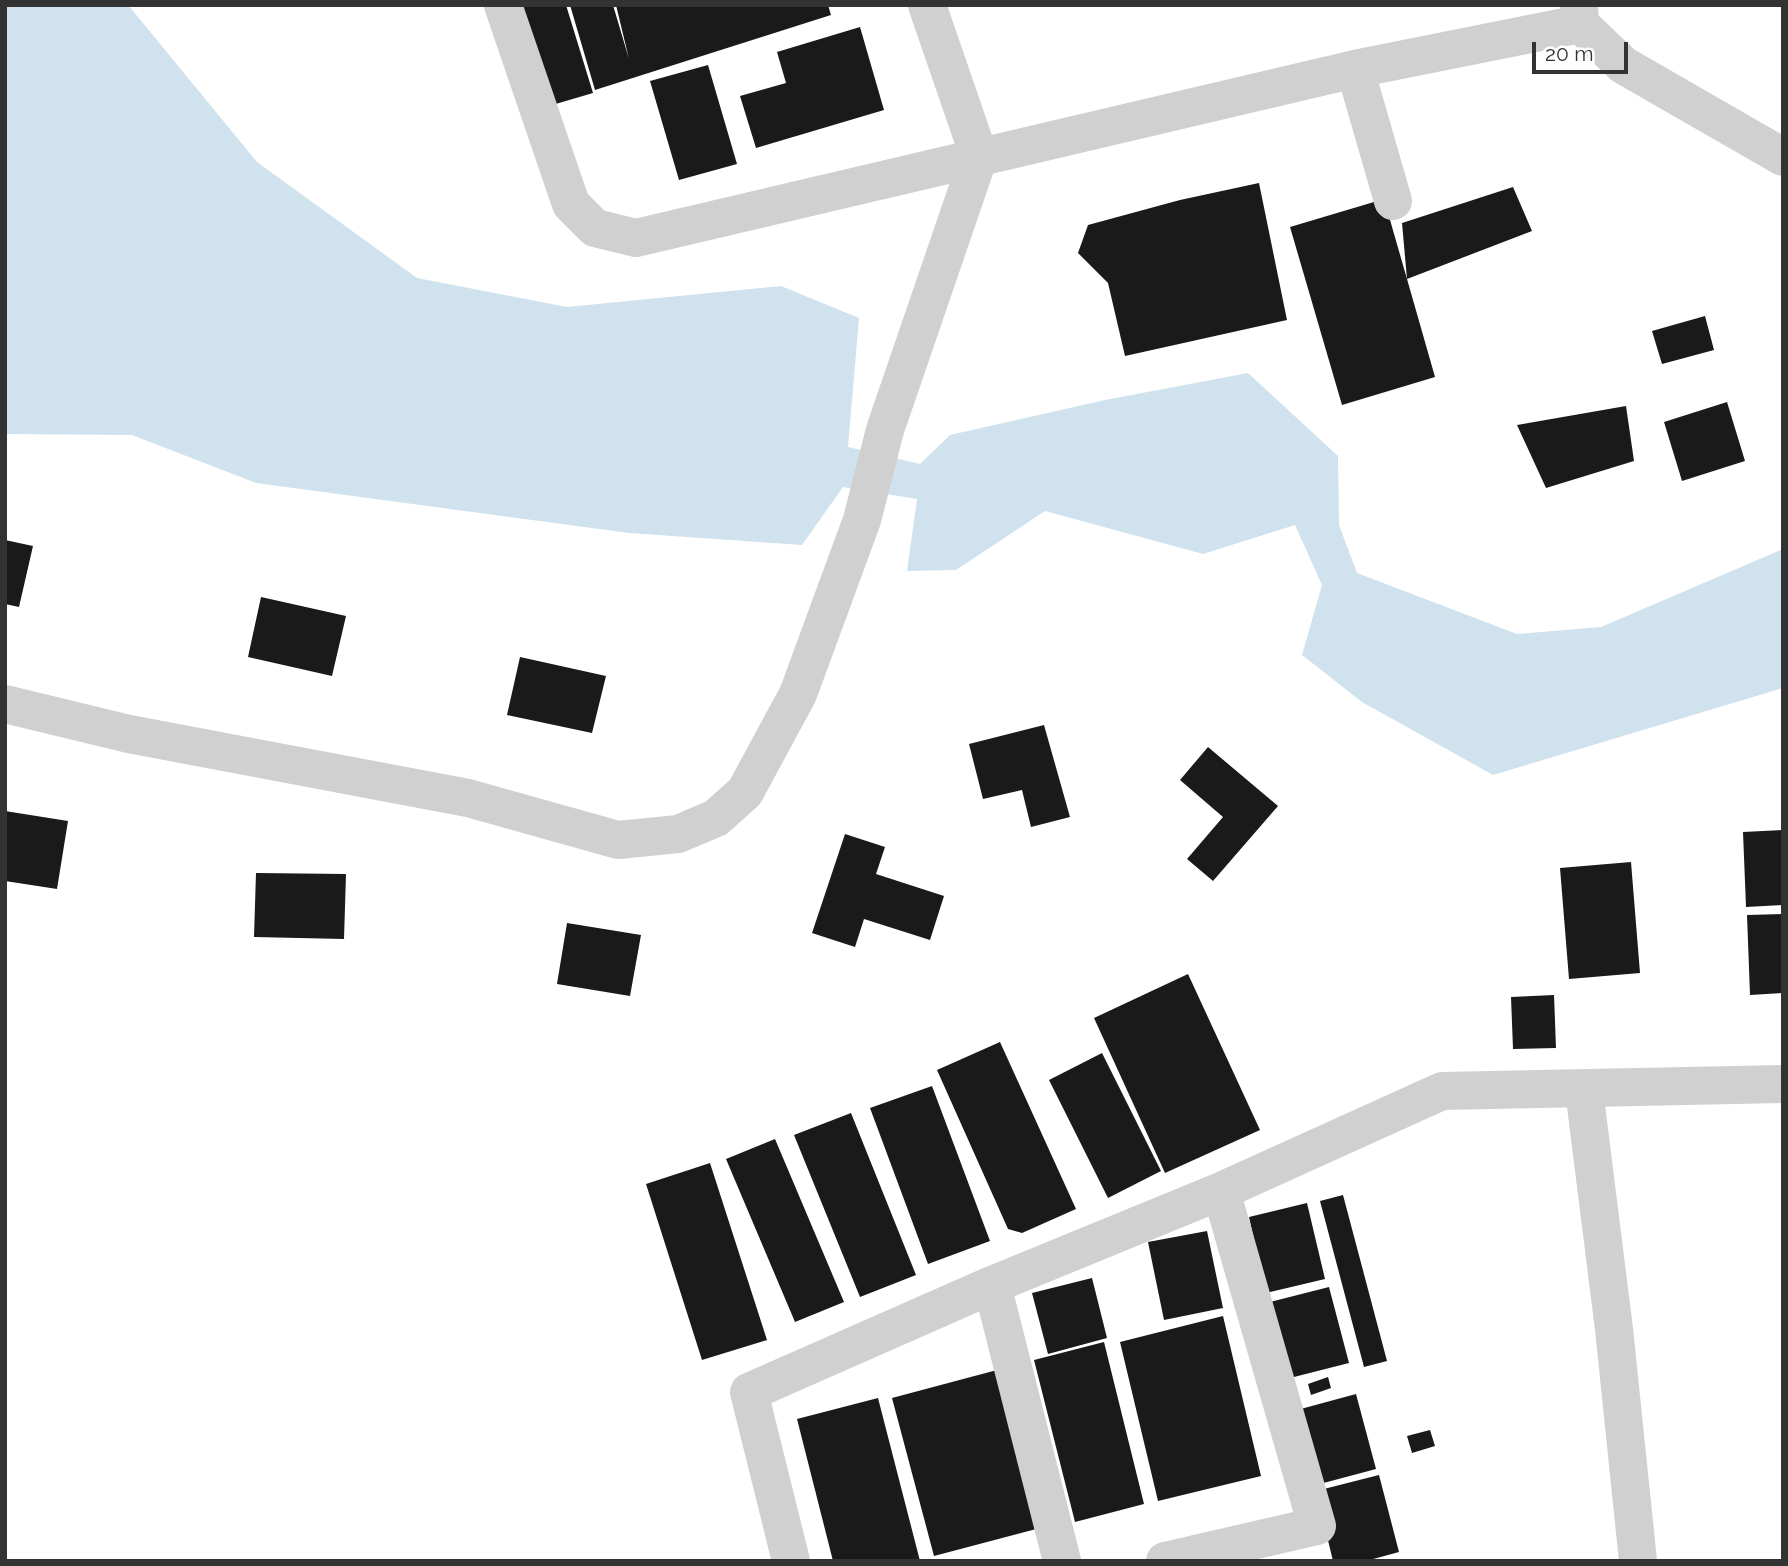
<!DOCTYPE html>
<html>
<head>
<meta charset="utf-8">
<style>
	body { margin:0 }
	#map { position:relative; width:1788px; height:1566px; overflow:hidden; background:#fff; font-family:Raleway,sans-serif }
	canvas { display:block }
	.frame { position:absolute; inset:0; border:7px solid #333; pointer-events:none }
	.scale { position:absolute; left:1532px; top:42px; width:96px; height:32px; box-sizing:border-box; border:4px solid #333; border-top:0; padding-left:9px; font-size:21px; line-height:24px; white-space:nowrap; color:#333; -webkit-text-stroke:5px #fff; paint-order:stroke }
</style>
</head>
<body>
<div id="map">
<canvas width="1788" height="1566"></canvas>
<div class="frame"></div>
<div class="scale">20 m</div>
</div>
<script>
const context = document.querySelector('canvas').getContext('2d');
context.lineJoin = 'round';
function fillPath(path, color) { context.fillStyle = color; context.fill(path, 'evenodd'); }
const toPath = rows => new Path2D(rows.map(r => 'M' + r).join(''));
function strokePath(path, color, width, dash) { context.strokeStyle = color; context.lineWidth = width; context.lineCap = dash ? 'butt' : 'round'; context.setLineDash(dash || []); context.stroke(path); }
fillPath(toPath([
	[5,5,129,6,257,162,417,278,567,307,781,286,859,318,848,447,920,464,950,435,1105,400,1248,373,1338,456,1339,525,1357,573,1517,634,1601,627,1783,549,1783,688,1493,775,1362,702,1302,655,1322,585,1295,525,1203,554,1045,511,956,570,907,571,917,499,843,487,802,545,629,533,256,483,132,435,5,434]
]), '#cfe2ee');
fillPath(toPath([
	[511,5,566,5,593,93,542,108],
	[570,5,613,5,629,59,616,5,828,5,831,15,595,90],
	[860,27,884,110,756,148,740,96,786,83,777,52],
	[708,65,737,164,679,180,650,81],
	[1259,183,1287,320,1125,356,1108,283,1078,253,1088,225,1180,200],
	[1513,187,1532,231,1407,279,1435,377,1342,405,1290,227,1384,199,1407,279,1402,223],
	[1705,316,1714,350,1662,364,1652,331],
	[1727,402,1745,461,1682,481,1664,422],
	[1626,406,1634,461,1546,488,1517,425],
	[5,540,33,546,19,607,5,604],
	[261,597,346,616,332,676,248,657],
	[520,657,606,676,592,733,507,715],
	[1044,725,1070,817,1031,827,1022,790,983,799,969,744],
	[1208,747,1278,806,1213,881,1187,859,1223,817,1180,780],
	[5,811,68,821,57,889,5,881],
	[1783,830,1783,905,1746,907,1743,832],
	[845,834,885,847,876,874,944,896,930,940,864,919,855,947,812,933],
	[1631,862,1640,973,1569,979,1560,868],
	[256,873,346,874,344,939,254,937],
	[1783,914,1783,993,1750,995,1747,915],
	[567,923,641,935,630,996,557,984],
	[1188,974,1260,1130,1165,1173,1094,1018],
	[1554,995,1556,1048,1513,1049,1511,997],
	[1000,1042,1076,1209,1022,1233,1008,1229,937,1070],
	[1102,1053,1161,1171,1108,1198,1049,1080],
	[932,1086,990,1241,928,1264,870,1108],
	[851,1113,916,1275,860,1297,794,1135],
	[775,1139,844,1302,795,1322,726,1159],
	[710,1163,767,1340,702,1360,646,1184],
	[1343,1195,1387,1361,1364,1367,1320,1201],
	[1307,1203,1325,1279,1266,1293,1249,1217],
	[1207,1231,1223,1308,1164,1320,1148,1242],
	[1092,1278,1107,1338,1048,1354,1032,1293],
	[1329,1287,1349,1363,1290,1378,1270,1302],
	[1223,1316,1261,1476,1158,1501,1120,1342],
	[1104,1342,1144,1504,1075,1522,1034,1360],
	[997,1370,1040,1528,934,1556,892,1398],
	[1328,1377,1331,1388,1311,1395,1308,1384],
	[1356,1394,1376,1469,1316,1485,1297,1410],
	[878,1398,920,1561,833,1561,797,1419],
	[1430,1430,1435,1446,1412,1453,1407,1436],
	[1379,1475,1399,1552,1366,1561,1333,1561,1316,1491]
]), '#1a1a1a');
strokePath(toPath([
	[503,5,571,204,595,228,636,238,1355,69,1580,24],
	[1579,5,1580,24,1623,65,1783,157],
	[1355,69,1393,201],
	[5,704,129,734,468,798,618,840,678,834,716,818,745,792,798,694,862,520,885,430,979,156,927,5],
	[1584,1090,1614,1329,1638,1561],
	[992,1285,1062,1561],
	[791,1561,749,1392,992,1285,1221,1191,1442,1091,1783,1084],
	[1165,1561,1317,1526,1221,1191]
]), '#d0d0d0', 38);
</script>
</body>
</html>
